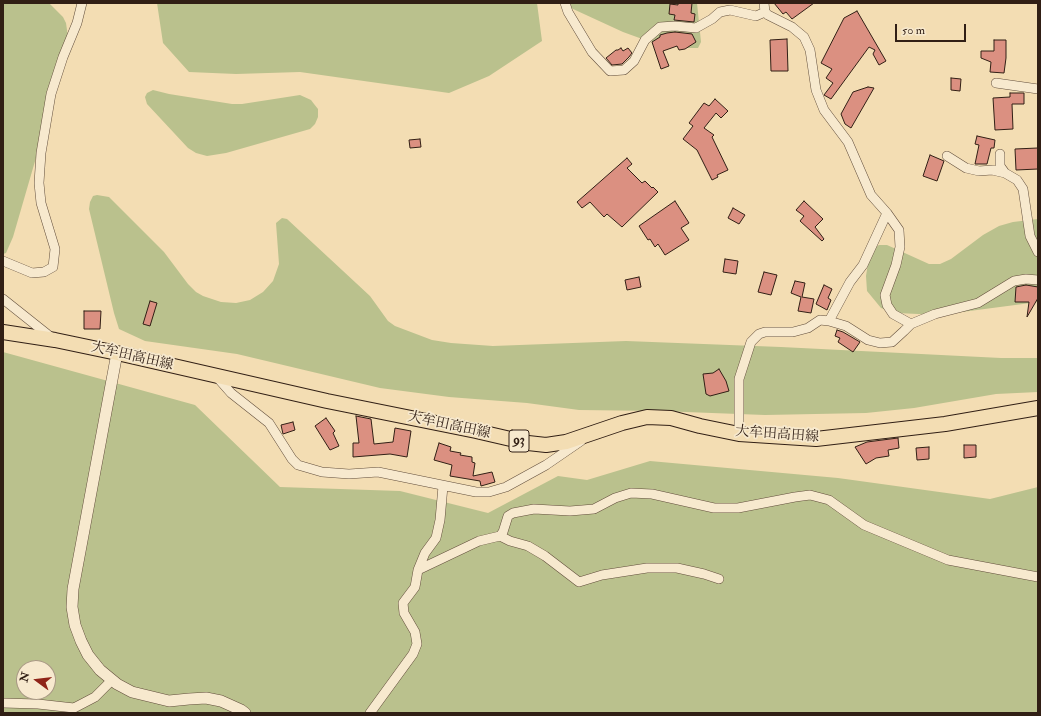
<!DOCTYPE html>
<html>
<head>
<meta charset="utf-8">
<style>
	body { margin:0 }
	#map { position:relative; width:1041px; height:716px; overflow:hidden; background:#f3ddb3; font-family:"IM FELL Double Pica",serif }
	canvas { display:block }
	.frame { position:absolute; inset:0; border:4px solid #311f15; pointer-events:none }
	.north { position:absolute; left:16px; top:660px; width:40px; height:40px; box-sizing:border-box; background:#f7e9ce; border:1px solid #a89884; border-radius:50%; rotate:285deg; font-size:11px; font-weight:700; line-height:16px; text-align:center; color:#311f15 }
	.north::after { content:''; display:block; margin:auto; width:14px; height:18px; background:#8f2418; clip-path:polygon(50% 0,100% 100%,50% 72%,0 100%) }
	.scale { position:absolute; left:895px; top:24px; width:71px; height:18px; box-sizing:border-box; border:2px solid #311f15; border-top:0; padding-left:5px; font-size:12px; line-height:14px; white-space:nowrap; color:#311f15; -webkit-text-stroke:3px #f7e9ce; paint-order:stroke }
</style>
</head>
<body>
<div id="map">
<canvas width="1041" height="716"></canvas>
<div class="frame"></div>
<div class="north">N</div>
<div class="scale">50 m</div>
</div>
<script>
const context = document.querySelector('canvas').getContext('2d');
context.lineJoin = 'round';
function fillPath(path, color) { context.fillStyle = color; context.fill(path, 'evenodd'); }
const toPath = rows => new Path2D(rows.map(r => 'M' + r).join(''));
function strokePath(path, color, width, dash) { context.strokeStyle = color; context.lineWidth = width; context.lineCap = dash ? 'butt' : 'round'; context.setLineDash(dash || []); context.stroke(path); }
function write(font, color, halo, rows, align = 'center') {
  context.font = font + ' "IM FELL Double Pica","Noto Serif JP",serif'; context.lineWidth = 3.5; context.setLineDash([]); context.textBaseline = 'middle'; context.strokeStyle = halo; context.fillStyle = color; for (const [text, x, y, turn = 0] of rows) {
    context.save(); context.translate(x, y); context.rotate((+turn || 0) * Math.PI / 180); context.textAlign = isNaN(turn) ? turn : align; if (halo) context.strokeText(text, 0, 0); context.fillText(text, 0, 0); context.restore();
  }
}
fillPath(toPath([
	[3,3,49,3,63,17,66,23,69,44,13,237,6,253,3,254],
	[157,3,537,3,542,41,489,76,449,93,300,72,236,74,189,72,163,43],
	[560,3,697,3,701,42,698,48,682,48,645,40,623,32],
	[153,90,169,94,232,104,242,104,300,95,311,100,314,104,318,109,318,117,315,124,310,129,226,153,207,156,196,153,188,148,147,104,145,97,147,93],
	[97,195,109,197,164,252,188,284,196,292,203,296,221,302,236,303,250,300,263,292,273,281,279,264,276,223,282,218,287,219,370,296,388,321,395,326,432,340,451,343,493,346,626,341,781,347,1001,358,1038,358,1038,392,996,394,914,408,866,413,765,415,659,411,579,410,527,403,449,397,380,388,237,354,145,341,119,329,114,313,89,209,90,202,93,196],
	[1038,219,1038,302,939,315,897,313,881,308,867,291,866,276,869,257,874,248,879,245,887,245,929,264,940,264,951,259,983,235,999,226,1013,222],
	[3,352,195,405,280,487,400,491,488,513,558,476,587,480,650,461,838,478,990,499,1038,487,1038,713,3,713],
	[24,668,48,668,48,692,24,692]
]), '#bac18d');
const building = toPath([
	[678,3,692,3,691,13,695,14,694,22,674,20,675,15,669,14,670,4,678,5,678,3],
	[774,3,814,3,792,19,786,12,783,14,774,3],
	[857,11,886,61,879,65,873,54,875,50,869,47,831,99,824,95,833,83,826,78,832,69,821,63,844,18,857,11],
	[675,32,692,34,696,42,685,49,679,50,677,46,663,51,669,66,661,69,652,42,660,37,660,35,667,33,675,32],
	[787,39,788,71,771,71,770,40,787,39],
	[994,40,1006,40,1006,58,1004,73,990,72,991,62,981,58,981,51,994,51,994,40],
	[621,48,623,51,628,48,632,53,629,57,622,64,612,65,606,58,616,50,618,50,621,48],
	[951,78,961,79,960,91,951,90,951,78],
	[868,87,874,88,851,128,845,124,841,114,853,92,868,87],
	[1010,93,1024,93,1024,104,1012,104,1013,129,995,130,993,98,1010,97,1010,93],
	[715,99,728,111,721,118,716,113,704,128,714,135,712,137,728,170,717,175,718,177,712,180,697,150,683,139,693,126,689,123,704,103,709,106,715,99],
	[977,136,995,140,994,148,991,148,987,164,975,164,979,145,975,144,977,136],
	[420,139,421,147,410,148,409,140,420,139],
	[1038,148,1038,169,1016,170,1015,149,1038,148],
	[930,155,944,161,937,181,923,176,930,155],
	[627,158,632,164,627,168,642,183,645,181,652,188,653,187,658,192,622,227,607,214,604,217,590,202,582,208,577,202,627,158],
	[675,201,689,223,681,228,689,240,665,255,658,244,655,247,650,239,648,240,639,226,675,201],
	[804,201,823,219,815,227,824,239,822,241,800,221,804,216,796,210,804,201],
	[733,208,745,215,739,224,728,218,733,208],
	[725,259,738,261,736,274,723,272,725,259],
	[764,272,777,275,771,295,758,292,764,272],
	[639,277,641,287,627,290,625,280,639,277],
	[795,281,805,283,802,297,814,299,811,313,798,311,801,297,791,293,795,281],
	[824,285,832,289,828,298,831,300,827,310,816,304,824,285],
	[1026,285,1038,287,1038,298,1027,317,1029,302,1015,302,1016,287,1026,285],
	[150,301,157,303,150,326,143,324,150,301],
	[84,311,101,311,100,329,84,329,84,311],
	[837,330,843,332,860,342,853,352,838,342,840,338,835,336,837,330],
	[719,369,726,381,729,391,710,396,706,394,703,374,713,373,719,369],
	[356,416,371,419,374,444,393,442,395,428,411,431,407,457,390,454,353,457,353,443,359,443,356,416],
	[326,418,335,431,333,433,339,446,330,450,315,426,326,418],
	[293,422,295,430,283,434,281,425,293,422],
	[898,438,899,448,888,450,889,456,876,458,866,464,855,447,867,442,898,438],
	[439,443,451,447,450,451,461,453,460,455,472,457,472,462,475,463,473,476,492,472,495,482,481,486,480,481,450,476,452,465,434,460,439,443],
	[964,445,976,445,976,457,964,458,964,445],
	[929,447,929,459,917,460,916,448,929,447]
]);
fillPath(building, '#db9081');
strokePath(building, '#311f15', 1);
const minor = toPath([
	[565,3,568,12,592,52,610,71,624,70,634,61,645,40,660,27,675,26,696,28,712,19,720,12,730,10,756,16,765,12],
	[764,3,765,12,768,15,792,27,804,37,810,50,816,90,824,110,848,142,871,195,887,213,899,230,900,247,896,265,885,295,887,305,893,314,911,324],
	[996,83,1038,89],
	[1000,154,1000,166,1005,173,1017,180,1023,189,1030,236,1038,252],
	[947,156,966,168,979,171,992,170,1005,173],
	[3,261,32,273,44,272,53,267,55,249,41,203,39,183,41,153,51,94,63,57,77,23,82,3],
	[3,299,52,338],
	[829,321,850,282,863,265,887,213],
	[216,376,231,393,269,423,292,459,298,465,322,472,349,474,378,472,476,492,489,492,506,487,546,465,581,441],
	[739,434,739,379,751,342,759,334,765,332,793,332,808,328,820,320,829,321,846,326,868,340,880,343,892,342,904,331,911,324,935,314,978,303,1014,281,1026,279,1038,280],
	[500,536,503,532,508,516,513,513,534,509,570,511,594,509,615,498,631,493,652,494,714,508,738,508,795,497,810,495,829,500,864,525,948,560,1038,577],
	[418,570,479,541,500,536,510,541,528,546,545,556,579,582,602,575,647,568,677,568,704,574,719,579],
	[3,703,38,704,74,708,95,697,112,680],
	[370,713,413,654,417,644,415,632,404,613,403,603,415,587,418,570,425,553,436,538,440,520,443,486]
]);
const tertiary = toPath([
	[117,353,73,589,72,607,75,625,81,641,88,655,100,670,117,684,132,692,169,701,189,699,206,698,221,701,241,710,245,713]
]);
const primary = toPath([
	[3,332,55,340,117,353,327,401,476,431,528,443,546,445,566,442,622,423,647,417,671,418,700,426,739,434,816,439,945,424,1038,408]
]);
strokePath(minor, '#624e3c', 10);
strokePath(tertiary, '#624e3c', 12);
strokePath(primary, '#311f15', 16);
strokePath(minor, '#f7e9ce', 9);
strokePath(tertiary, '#f7e9ce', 11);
strokePath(primary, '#f3ddb3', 14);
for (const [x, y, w] of [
	[519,441,20]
]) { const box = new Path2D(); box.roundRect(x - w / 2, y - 11, w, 22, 3); context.fillStyle = '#f7e9ce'; context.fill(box); strokePath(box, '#311f15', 1); }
write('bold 13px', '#311f15', null, [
	["93",519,441]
]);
write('14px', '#311f15', '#f7e9ce', [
	["大牟田高田線",132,357,13],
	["大牟田高田線",449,426,12],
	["大牟田高田線",777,435,4]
]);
</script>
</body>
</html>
